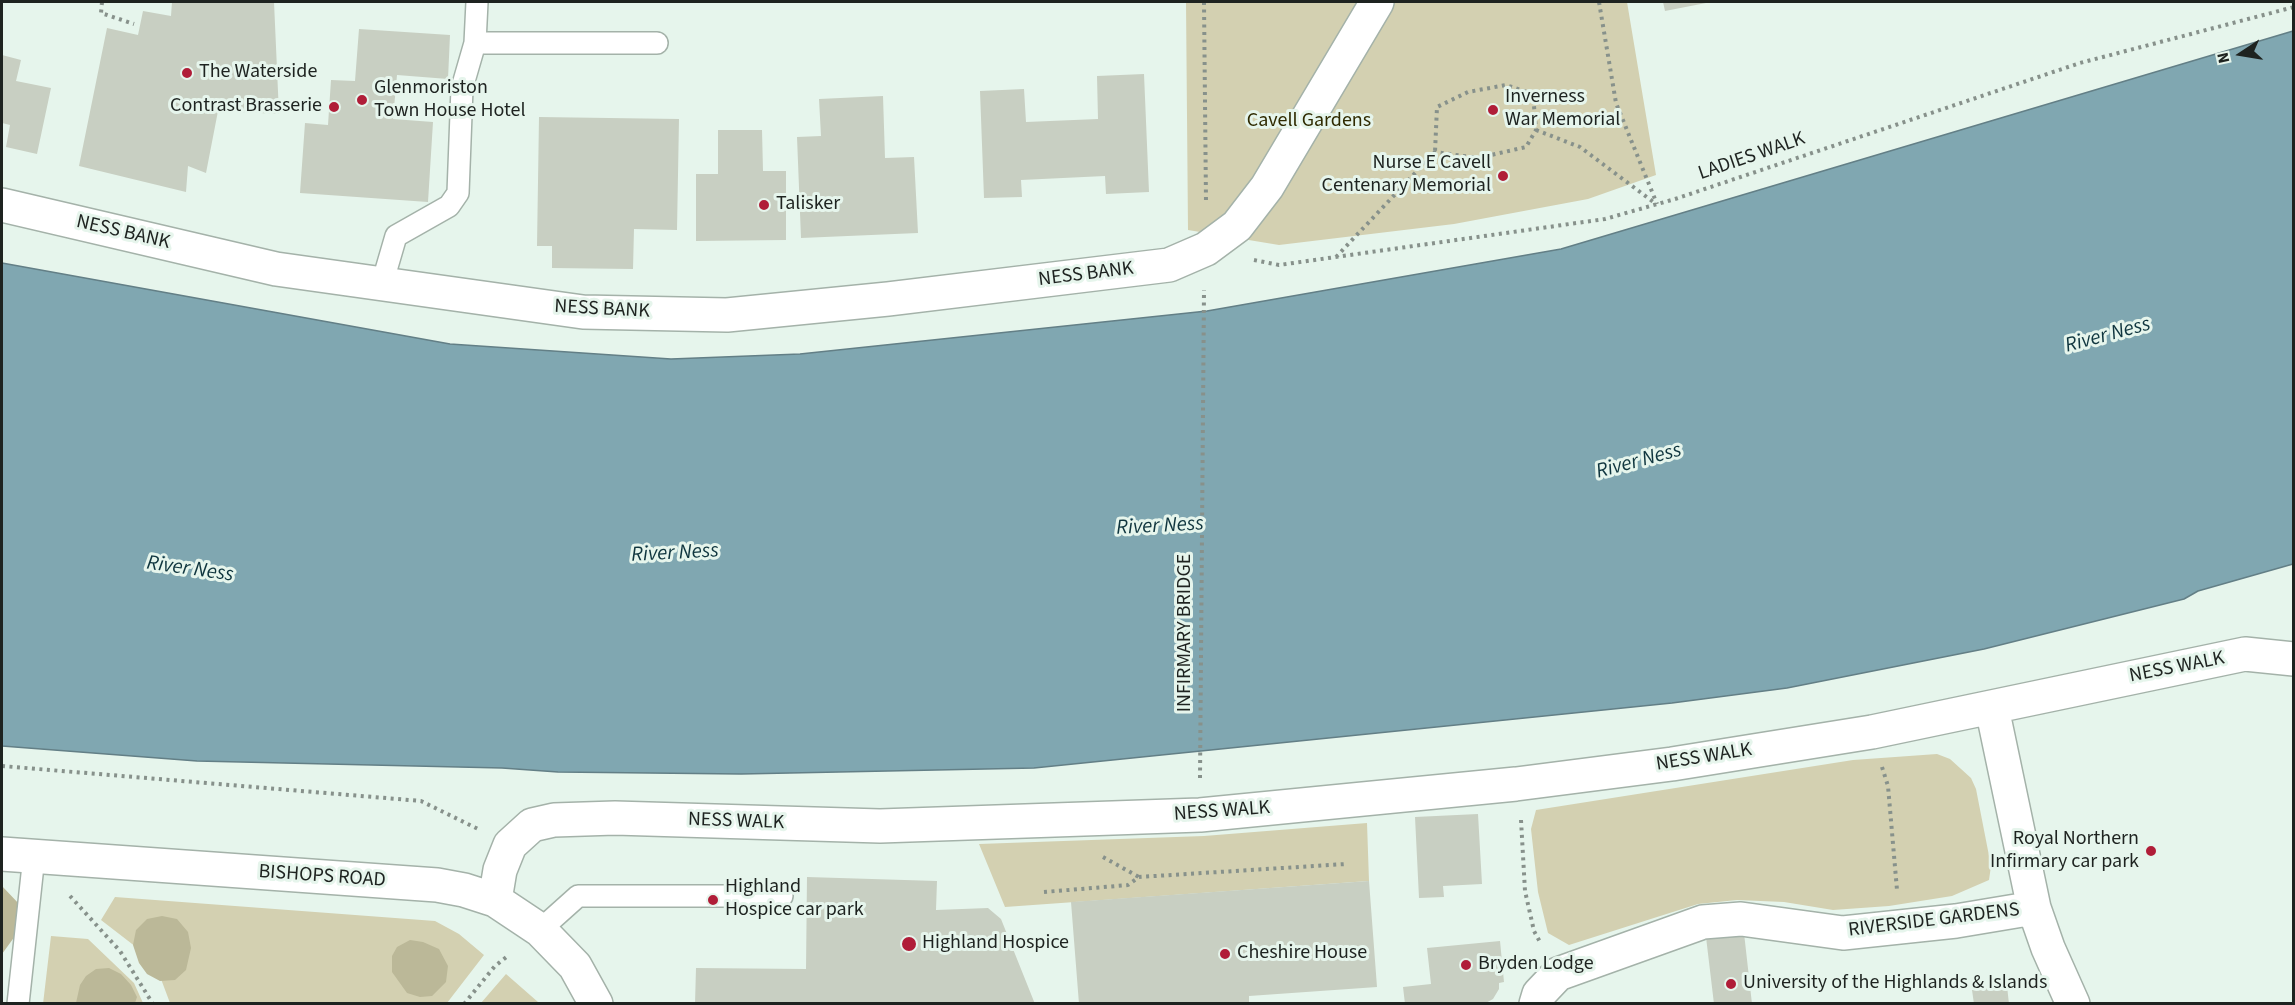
<!DOCTYPE html>
<html>
<head>
<meta charset="utf-8">
<style>
	body { margin:0 }
	#map { position:relative; width:2295px; height:1005px; overflow:hidden; background:#e6f5ec; font-family:"Source Sans 3",sans-serif }
	canvas { display:block }
	.frame { position:absolute; inset:0; border:3px solid #1e2320; pointer-events:none }
	.north { position:absolute; left:2211px; top:24px; width:60px; height:60px; -webkit-text-stroke:4px #e6f5ec; paint-order:stroke; rotate:258deg; font-size:16px; font-weight:700; line-height:24px; text-align:center; color:#1e2320 }
	.north::after { content:''; display:block; margin:auto; width:21px; height:27px; background:#1e2320; clip-path:polygon(50% 0,100% 100%,50% 72%,0 100%) }
</style>
</head>
<body>
<div id="map">
<canvas width="2295" height="1005"></canvas>
<div class="frame"></div>
<div class="north">N</div>
</div>
<script>
const context = document.querySelector('canvas').getContext('2d');
context.lineJoin = 'round';
function fillPath(path, color) { context.fillStyle = color; context.fill(path, 'evenodd'); }
const toPath = rows => new Path2D(rows.map(r => 'M' + r).join(''));
function strokePath(path, color, width, dash) { context.strokeStyle = color; context.lineWidth = width; context.lineCap = dash ? 'butt' : 'round'; context.setLineDash(dash || []); context.stroke(path); }
function write(font, color, halo, rows, align = 'center') {
  context.font = font + ' "Source Sans 3",sans-serif'; context.lineWidth = 6; context.setLineDash([]); context.textBaseline = 'middle'; context.strokeStyle = halo; context.fillStyle = color; for (const [text, x, y, turn = 0] of rows) {
    context.save(); context.translate(x, y); context.rotate((+turn || 0) * Math.PI / 180); context.textAlign = isNaN(turn) ? turn : align; if (halo) context.strokeText(text, 0, 0); context.fillText(text, 0, 0); context.restore();
  }
}
fillPath(toPath([
	[1186,2,1627,2,1656,175,1588,199,1454,224,1279,245,1188,230],
	[1937,754,1950,759,1971,778,1976,789,1991,866,1989,880,1952,896,1889,906,1833,910,1784,902,1737,900,1698,904,1569,945,1548,933,1538,892,1531,829,1536,810,1853,760],
	[1367,823,1369,881,1005,907,979,844,1204,836],
	[115,897,435,921,459,934,484,955,447,1003,170,1003,161,979,136,947,101,920],
	[51,936,88,939,134,983,143,1003,43,1004],
	[506,974,538,1002,539,1003,481,1003]
]), '#d3d0b1');
fillPath(toPath([
	[2,886,20,905,18,932,2,954],
	[162,916,177,919,188,932,191,948,186,970,175,980,160,981,147,974,139,963,133,945,136,930,147,919],
	[410,940,423,942,439,949,448,966,446,982,432,996,420,997,407,993,392,972,392,956,397,947],
	[109,968,121,974,131,985,137,997,135,1003,76,1003,80,985,86,976,96,969]
]), '#bbb898');
const water = toPath([
	[2293,31,2293,564,2198,591,2184,599,1984,649,1787,688,1672,703,1034,768,741,774,558,772,502,768,197,761,2,746,2,263,450,344,671,359,800,354,1207,311,1561,249,2293,31]
]);
fillPath(water, '#80a7b1');
strokePath(water, '#637f86', 1.5);
fillPath(toPath([
	[172,2,274,2,279,114,218,111,206,173,188,166,186,192,79,166,107,28,138,35,143,11,171,16],
	[1663,2,1706,2,1706,3,1665,11],
	[359,29,450,35,448,79,397,75,393,119,433,122,428,202,300,193,305,123,328,125,331,80,355,81],
	[2,55,21,60,16,81,51,88,37,154,6,147,10,125,2,123],
	[1144,74,1149,192,1106,194,1105,176,1021,180,1022,197,984,198,980,91,1024,89,1026,122,1098,119,1097,76],
	[883,96,885,158,914,157,918,233,801,238,797,137,821,136,819,99],
	[539,117,679,119,677,230,634,229,633,269,552,268,552,246,537,246],
	[718,130,762,130,763,171,786,171,786,240,696,241,696,174,718,174],
	[1478,814,1482,884,1443,886,1444,897,1419,898,1415,817],
	[807,877,937,881,936,910,988,908,1001,919,1035,1004,695,1004,696,968,806,969],
	[1369,881,1377,987,1249,996,1249,1004,1079,1004,1071,902],
	[1744,933,1752,1004,1714,1004,1706,937],
	[1500,941,1504,982,1499,983,1499,989,1493,999,1484,1004,1405,1004,1403,987,1431,984,1427,948],
	[2007,986,2009,1004,1974,1004,1972,990]
]), '#c8cfc2');
const lane = toPath([
	[475,43,477,2],
	[382,284,396,236,449,206,458,193,462,88,475,43,657,43],
	[540,930,578,896,782,896],
	[18,1004,34,856]
]);
const street = toPath([
	[2,205,276,269,583,312,727,315,888,299,1169,265,1206,249,1237,226,1267,187,1377,2],
	[1992,708,2034,908,2048,948,2073,1004],
	[2,854,437,885,464,890,495,900,540,930,575,966,596,1004],
	[495,900,500,870,510,845,532,825,554,820,615,818,880,826,1200,815,1516,784,1672,764,1872,732,2245,654,2294,659],
	[1536,1004,1539,994,1558,974,1703,922,1741,919,1843,933,1956,921,2034,908]
]);
strokePath(lane, '#a4b2a9', 24);
strokePath(street, '#a4b2a9', 36);
strokePath(toPath([
	[102,2,101,13,134,24],
	[1204,2,1206,202],
	[1599,2,1616,103,1657,204],
	[1536,130,1580,147,1656,204],
	[1336,257,1435,152,1478,158,1526,147,1536,130,1533,94,1506,85,1468,92,1437,107,1435,152],
	[1254,260,1279,265,1605,219,1675,199,2080,63,2294,7],
	[2,766,421,801,478,829],
	[1882,767,1888,786,1897,890],
	[1200,778,1204,290],
	[1521,820,1525,891,1534,931,1540,942],
	[1103,857,1139,877],
	[1044,892,1128,885,1139,877,1346,864],
	[70,896,120,951,153,1004],
	[464,1004,495,966,509,955]
]), '#87918b', 4, [3, 4.5]);
strokePath(lane, '#fff', 21);
strokePath(street, '#fff', 33);
for (const [x, y, r, color] of [
	[187,73,6,"#b01d38"],
	[362,100,6,"#b01d38"],
	[334,107,6,"#b01d38"],
	[1493,110,6,"#b01d38"],
	[1503,176,6,"#b01d38"],
	[764,205,6,"#b01d38"],
	[2151,851,6,"#b01d38"],
	[713,900,6,"#b01d38"],
	[909,944,8,"#b01d38"],
	[1225,954,6,"#b01d38"],
	[1466,965,6,"#b01d38"],
	[1731,984,6,"#b01d38"]
]) { const dot = new Path2D(); dot.arc(x, y, r, 0, 2 * Math.PI); context.fillStyle = color; context.fill(dot); strokePath(dot, '#e6f5ec', 2); }
write('20px', '#1e2320', '#e6f5ec', [
	["The Waterside",199,73],
	["Glenmoriston",374,89],
	["Town House Hotel",374,112],
	["Inverness",1505,98],
	["War Memorial",1505,121],
	["Contrast Brasserie",322,107,"right"],
	["Nurse E Cavell",1491,164,"right"],
	["Centenary Memorial",1491,187,"right"],
	["Talisker",776,205],
	["Royal Northern",2139,840,"right"],
	["Infirmary car park",2139,863,"right"],
	["Highland",725,888],
	["Hospice car park",725,911],
	["Highland Hospice",922,944],
	["Cheshire House",1237,954],
	["Bryden Lodge",1478,965],
	["University of the Highlands & Islands",1743,984]
], 'left');
write('20px', '#2f2a00', '#e6f5ec', [
	["Cavell Gardens",1309,122]
]);
write('20px', '#1e2320', '#e6f5ec', [
	["LADIES WALK",1752,157,-19],
	["NESS BANK",123,233,13],
	["NESS BANK",1086,275,-7],
	["NESS BANK",602,310,3],
	["INFIRMARY BRIDGE",1186,633,-90],
	["NESS WALK",2177,668,-11],
	["NESS WALK",1704,758,-9],
	["NESS WALK",1222,812,-4],
	["NESS WALK",736,822,2],
	["BISHOPS ROAD",322,877,4],
	["RIVERSIDE GARDENS",1934,921,-7]
]);
write('italic 21px', '#0f353e', '#e6f5ec', [
	["River Ness",2108,336,-15],
	["River Ness",1639,462,-15],
	["River Ness",1160,527,-3],
	["River Ness",675,554,-3],
	["River Ness",190,570,8]
]);
</script>
</body>
</html>
